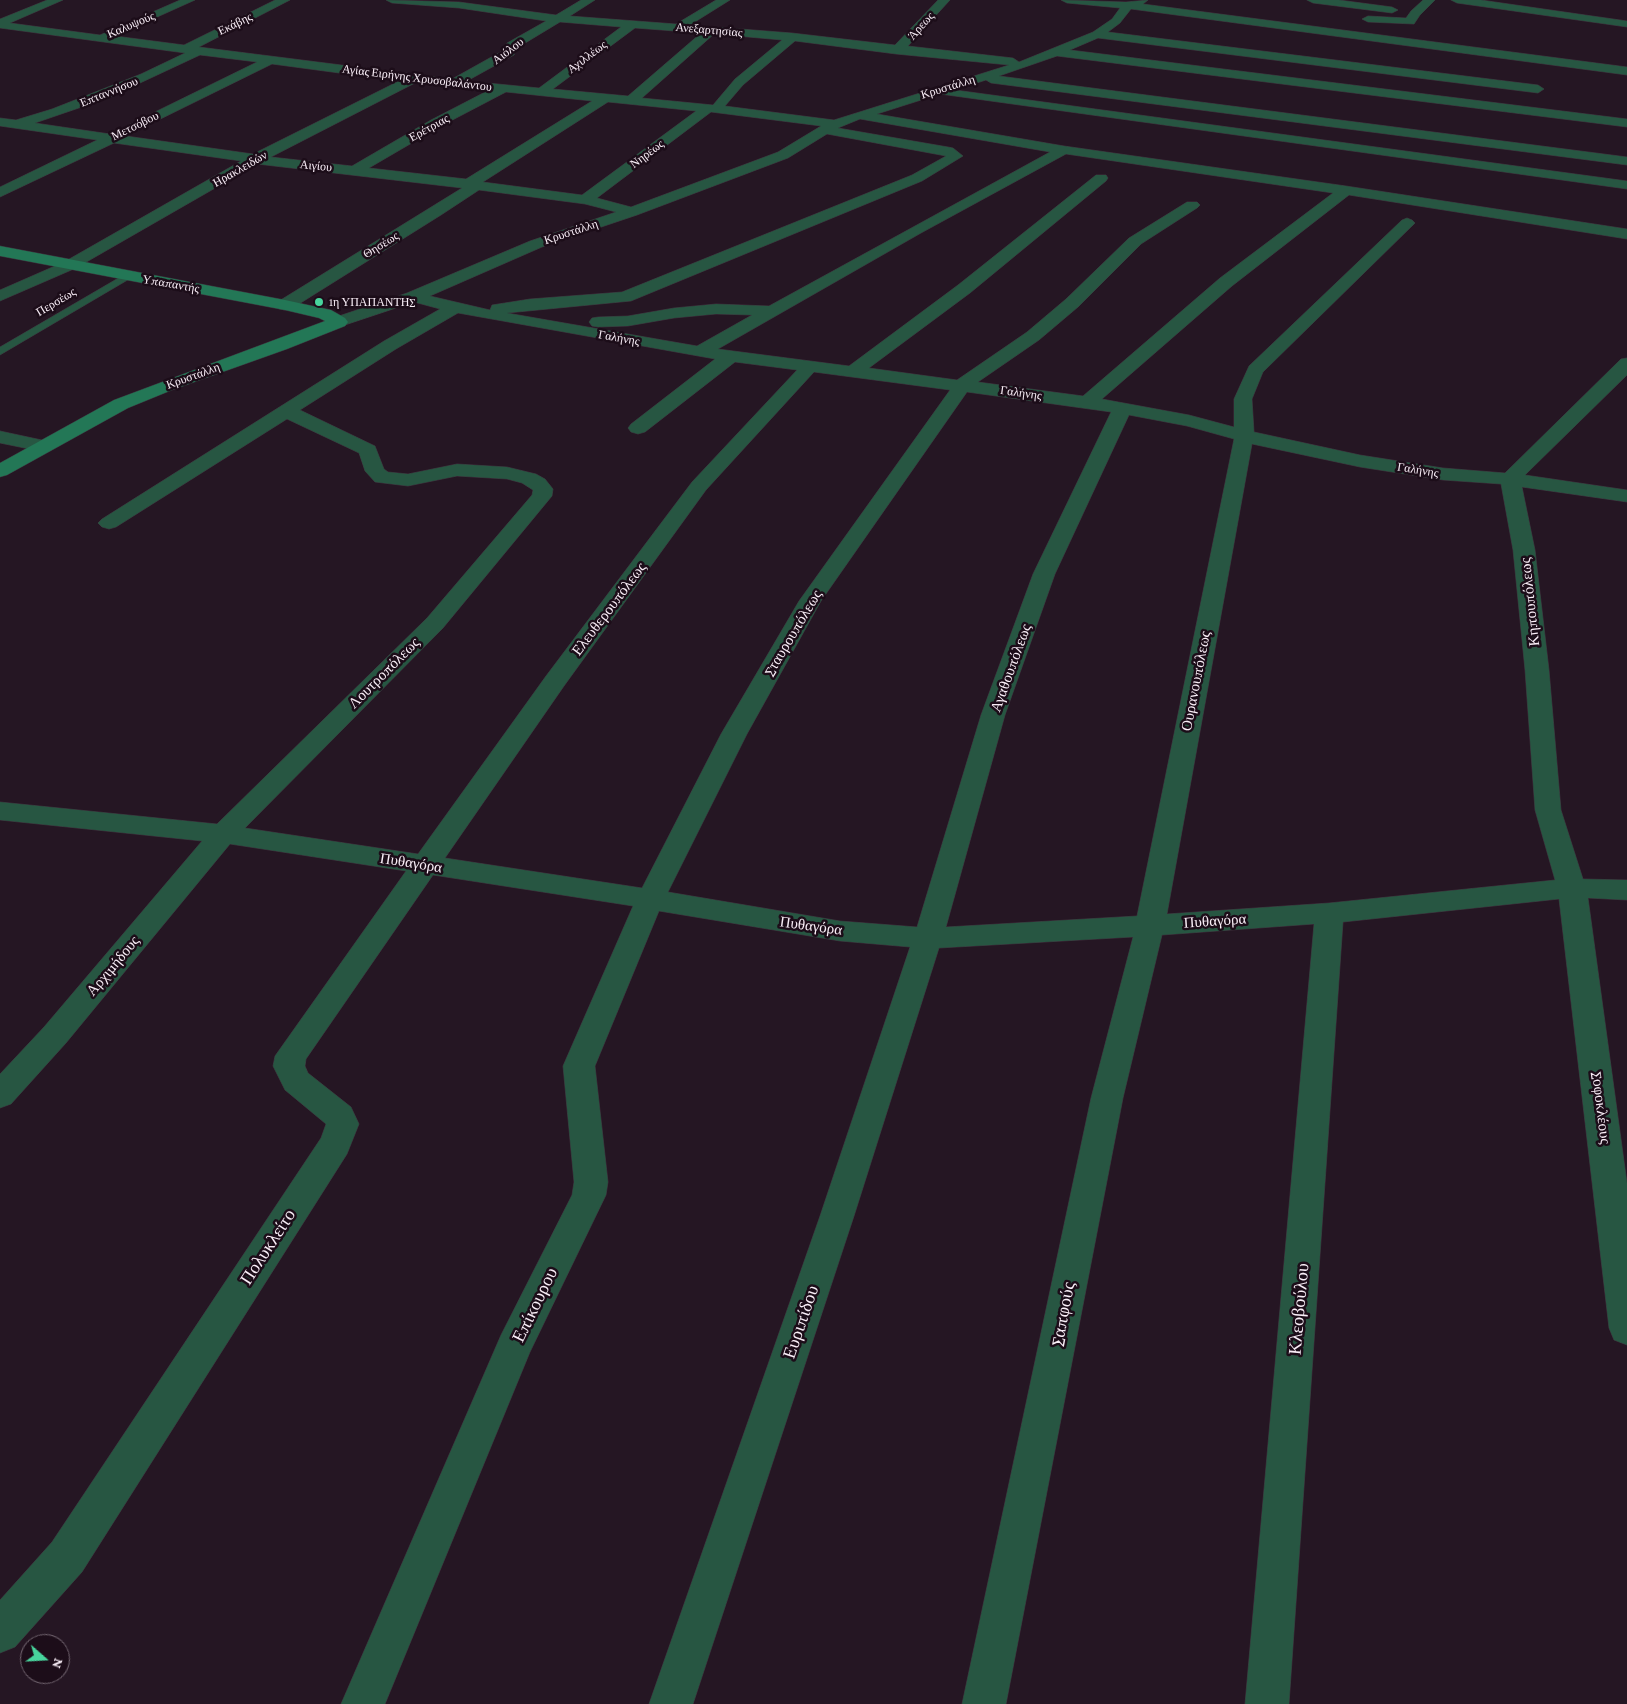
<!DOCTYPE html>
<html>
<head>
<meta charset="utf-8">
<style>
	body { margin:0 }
	#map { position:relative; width:1627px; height:1704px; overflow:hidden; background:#251623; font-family:"Crimson Pro",serif }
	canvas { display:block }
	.north { position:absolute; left:20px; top:1634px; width:50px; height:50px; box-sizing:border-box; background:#1c0d19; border:1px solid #746772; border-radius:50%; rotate:109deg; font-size:14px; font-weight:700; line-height:20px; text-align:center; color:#f9eef7 }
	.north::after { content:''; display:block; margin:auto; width:18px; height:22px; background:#48d49d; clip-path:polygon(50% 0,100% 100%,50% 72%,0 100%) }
</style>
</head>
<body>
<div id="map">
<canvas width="1627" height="1704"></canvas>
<div class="north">N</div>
</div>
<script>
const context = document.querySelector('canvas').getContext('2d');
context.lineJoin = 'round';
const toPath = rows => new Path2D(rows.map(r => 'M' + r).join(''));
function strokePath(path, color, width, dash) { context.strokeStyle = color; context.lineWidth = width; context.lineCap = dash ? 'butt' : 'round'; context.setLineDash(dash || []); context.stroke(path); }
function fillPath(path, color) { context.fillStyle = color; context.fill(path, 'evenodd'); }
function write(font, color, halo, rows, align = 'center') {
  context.font = font + ' "Crimson Pro",serif'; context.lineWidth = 5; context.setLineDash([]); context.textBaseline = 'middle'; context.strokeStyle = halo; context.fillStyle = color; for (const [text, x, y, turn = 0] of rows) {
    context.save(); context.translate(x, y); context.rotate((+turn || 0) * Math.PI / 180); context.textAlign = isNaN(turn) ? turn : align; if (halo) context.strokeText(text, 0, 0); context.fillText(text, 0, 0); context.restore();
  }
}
const lane = toPath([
	[127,273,131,274,132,276,131,278,0,355,0,347,127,273]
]);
const street = toPath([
	[47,0,63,0,10,23,100,35,180,0,195,0,115,36,184,45,275,0,290,0,199,47,452,79,504,50,507,43,546,21,459,8,392,3,386,0,459,2,556,15,581,0,595,0,570,16,676,24,716,0,730,0,690,25,792,33,895,45,938,0,950,0,908,46,1013,58,1019,62,1093,32,1112,19,1120,8,1067,3,1061,0,1126,2,1148,0,1143,4,1627,67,1627,75,1131,9,1120,23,1108,32,1538,85,1544,89,1538,93,1098,38,1070,50,1627,119,1627,127,1057,56,999,76,1627,157,1627,165,991,83,986,80,955,90,1627,181,1627,189,940,94,877,114,1064,146,1346,186,1627,229,1627,239,1349,195,1232,286,1102,399,1189,415,1234,427,1234,399,1249,366,1402,220,1407,218,1412,220,1415,223,1412,226,1263,372,1252,399,1254,432,1360,455,1443,468,1505,473,1621,359,1627,358,1627,375,1624,378,1525,475,1627,490,1627,502,1522,487,1535,550,1549,670,1561,810,1583,879,1627,880,1627,900,1588,898,1627,1183,1627,1345,1614,1340,1609,1328,1559,899,1343,922,1289,1704,1245,1704,1314,924,1162,935,1123,1098,1006,1704,962,1704,1091,1098,1133,937,939,948,854,1216,693,1704,649,1704,820,1216,910,947,840,941,659,911,595,1066,608,1182,606,1195,530,1352,385,1704,341,1704,501,1335,572,1195,574,1182,563,1066,633,906,433,875,306,1059,305,1066,308,1073,351,1107,359,1124,347,1154,82,1572,15,1647,0,1653,0,1600,52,1542,321,1138,326,1124,285,1090,273,1066,275,1056,406,871,230,844,66,1043,11,1104,0,1108,0,1074,44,1027,202,841,0,820,0,802,217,824,427,618,532,495,533,490,522,483,507,479,457,476,408,486,375,482,365,471,359,453,287,419,116,527,109,529,102,527,98,523,102,519,384,341,440,309,414,302,339,327,333,326,330,322,333,318,407,293,530,241,616,212,585,204,479,190,441,215,291,309,285,310,279,309,277,305,279,301,462,188,257,164,76,268,0,301,0,290,64,262,241,161,114,143,0,197,0,187,97,140,0,126,0,118,16,120,52,109,141,74,185,53,0,28,0,19,47,0],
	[560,22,621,27,539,88,467,81,514,55,517,48,560,22],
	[635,28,701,33,628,96,553,89,635,28],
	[714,34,782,40,735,79,713,105,642,98,714,34],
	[795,41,896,54,1009,65,834,120,725,106,743,85,795,41],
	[200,55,257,62,110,134,35,123,108,98,200,55],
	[272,64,399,81,253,154,126,136,272,64],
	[415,83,489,90,431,120,352,166,271,157,415,83],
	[506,92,592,101,466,179,369,168,441,126,506,92],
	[608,102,696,111,582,195,483,182,608,102],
	[711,112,821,126,778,152,631,207,597,198,711,112],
	[860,119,1050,152,769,306,716,304,674,308,628,316,598,317,592,318,589,322,592,326,598,327,628,326,674,318,716,314,752,315,697,346,507,313,631,301,922,181,963,156,953,148,948,147,838,128,860,119],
	[827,134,946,156,912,175,622,292,530,299,492,305,490,310,430,296,542,247,637,215,788,158,827,134],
	[1066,154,1333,193,1220,278,1083,396,978,382,1039,340,1078,307,1141,244,1197,208,1200,205,1197,202,1187,202,1129,238,1066,299,1027,332,957,380,869,368,970,293,1106,181,1108,178,1106,175,1096,175,958,285,849,366,718,349,921,233,1066,154],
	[458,313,715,359,631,424,628,428,631,432,638,434,645,432,735,362,797,370,692,482,546,676,418,854,245,828,443,628,552,496,553,489,545,479,536,474,507,467,457,464,408,474,388,472,384,469,375,446,300,410,396,349,458,313],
	[814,372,950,390,799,601,721,734,642,888,445,858,564,686,706,490,814,372],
	[967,392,1111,412,1033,574,981,715,917,927,840,921,668,892,747,734,821,601,967,392],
	[1129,415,1187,426,1234,439,1137,916,946,927,1005,715,1055,574,1129,415],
	[1252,444,1360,467,1443,480,1501,484,1513,550,1525,670,1535,810,1555,880,1329,903,1167,914,1252,444],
	[1307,0,1339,0,1392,7,1398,10,1392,13,1313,3,1307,0],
	[1423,0,1435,0,1420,15,1414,24,1368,22,1362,19,1368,16,1406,18,1411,11,1423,0],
	[1451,0,1481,0,1627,21,1627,27,1457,3,1451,0],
	[0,431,51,442,54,446,51,450,44,452,0,443,0,431]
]);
const secondary = toPath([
	[0,246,285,300,331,310,345,318,348,322,345,326,287,349,172,390,128,408,7,475,0,477,0,463,114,400,325,321,319,318,285,310,0,256,0,246]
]);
strokePath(lane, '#3e303c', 1);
strokePath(street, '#3e303c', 1);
strokePath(secondary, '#3e303c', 1);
fillPath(lane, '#275642');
fillPath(street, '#275642');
fillPath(secondary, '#237756');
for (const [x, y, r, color] of [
	[319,302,5,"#48d49d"]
]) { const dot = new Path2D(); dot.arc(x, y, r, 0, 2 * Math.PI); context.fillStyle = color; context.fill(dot); strokePath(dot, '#1c0d19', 2); }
write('12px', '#f9eef7', '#1c0d19', [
	["Εκάβης",235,24,-26],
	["Καλυψούς",131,25,-23],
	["Άρεως",921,26,-48],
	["Ανεξαρτησίας",709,30,5],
	["Αιόλου",508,51,-37],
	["Αχιλλέως",587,57,-37],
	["Αγίας Ειρήνης Χρυσοβαλάντου",417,78,7],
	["Κρυστάλλη",948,87,-17],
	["Επταννήσου",109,92,-22],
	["Μετσόβου",135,126,-26],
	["Ερέτριας",429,128,-29],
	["Νηρέως",647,154,-37],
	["Αιγίου",316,166,6],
	["Ηρακλειδών",240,169,-30],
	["Κρυστάλλη",571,232,-18],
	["Θησέως",381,245,-32],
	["Υπαπαντής",171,284,10],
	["Περσέως",56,302,-31],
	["Γαλήνης",619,338,10],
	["Κρυστάλλη",193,376,-20],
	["Γαλήνης",1021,393,8],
	["Γαλήνης",1418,470,9]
]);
write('12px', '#f9eef7', '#1c0d19', [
	["1η ΥΠΑΠΑΝΤΗΣ",329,302]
], 'left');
write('15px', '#f9eef7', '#1c0d19', [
	["Κηπουπόλεως",1530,602,-96],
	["Ελευθερουπόλεως",609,609,-53],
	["Σταυρουπόλεως",793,633,-59],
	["Αγαθουπόλεως",1011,668,-70],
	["Λουτροπόλεως",384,673,-45],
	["Ουρανουπόλεως",1196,681,-79],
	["Πυθαγόρα",411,863,9],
	["Πυθαγόρα",1215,921,-4],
	["Πυθαγόρα",811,926,8],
	["Αρχιμήδους",113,966,-50],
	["Σοφοκλέους",1601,1108,83]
]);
write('18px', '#f9eef7', '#1c0d19', [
	["Πολυκλείτο",268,1247,-57],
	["Επίκουρου",535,1305,-64],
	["Κλεοβούλου",1299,1309,-85],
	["Σαπφούς",1063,1314,-79],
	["Ευριπίδου",801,1322,-71]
]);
</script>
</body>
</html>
